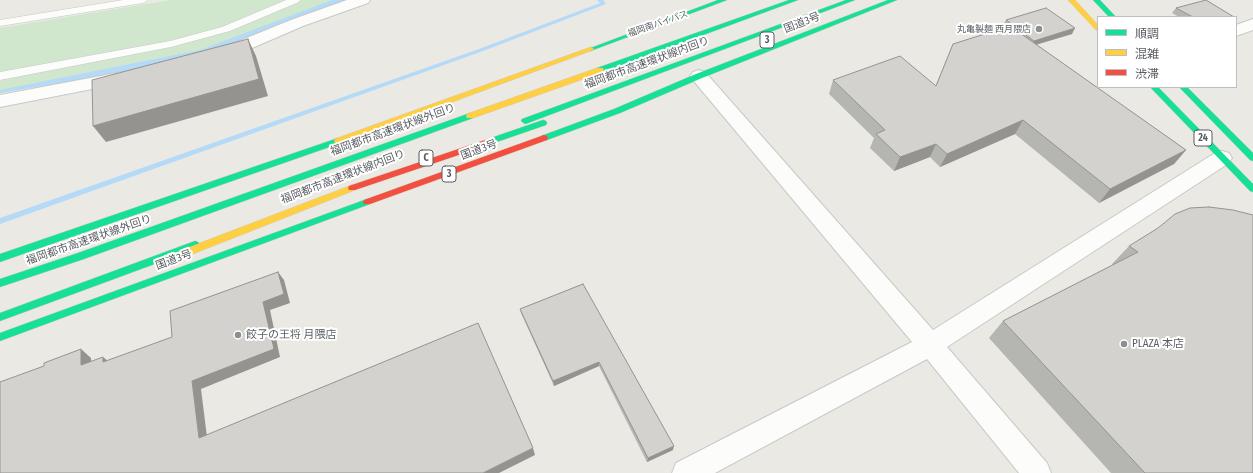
<!DOCTYPE html>
<html>
<head>
<meta charset="utf-8">
<style>
	body { margin:0 }
	#map { position:relative; width:1253px; height:473px; overflow:hidden; background:#eae9e3; font-family:"Fira Sans Condensed","Noto Sans JP",sans-serif }
	canvas { display:block }
	.legend { position:absolute; left:1097px; top:16px; width:140px; height:72px; box-sizing:border-box; background:#fff; border:1px solid #bdbec0; margin:0; padding:5px 7px; list-style:none; font-size:12px; color:#595d62 }
	.legend li { display:flex; align-items:center; gap:8px; height:20px }
	.legend b { width:20px; border:1px solid #bdbec0 }
</style>
</head>
<body>
<div id="map">
<canvas width="1253" height="473"></canvas>
<ul class="legend">
<li><b style="height:5px;background:#16e098"></b>順調</li>
<li><b style="height:5px;background:#ffcf43"></b>混雑</li>
<li><b style="height:5px;background:#f24e42"></b>渋滞</li>
</ul>
</div>
<script>
const context = document.querySelector('canvas').getContext('2d');
context.lineJoin = 'round';
function fillPath(path, color) { context.fillStyle = color; context.fill(path, 'evenodd'); }
const toPath = rows => new Path2D(rows.map(r => 'M' + r).join(''));
function strokePath(path, color, width, dash) { context.strokeStyle = color; context.lineWidth = width; context.lineCap = dash ? 'butt' : 'round'; context.setLineDash(dash || []); context.stroke(path); }
function write(font, color, halo, rows, align = 'center') {
  context.font = font + ' "Fira Sans Condensed","Noto Sans JP",sans-serif'; context.lineWidth = 4; context.setLineDash([]); context.textBaseline = 'middle'; context.strokeStyle = halo; context.fillStyle = color; for (const [text, x, y, turn = 0] of rows) {
    context.save(); context.translate(x, y); context.rotate((+turn || 0) * Math.PI / 180); context.textAlign = isNaN(turn) ? turn : align; if (halo) context.strokeText(text, 0, 0); context.fillText(text, 0, 0); context.restore();
  }
}
fillPath(toPath([
	[171,0,351,0,214,52,0,93,0,28]
]), '#d0e7ce');
fillPath(toPath([
	[332,0,347,0,214,52,115,74,0,93,0,90,200,50]
]), '#b5daf7');
fillPath(toPath([
	[597,0,603,0,606,4,483,51,0,224,0,218,479,49,600,3,597,0]
]), '#b5daf7');
const lane = toPath([
	[123,0,148,0,143,3,0,26,0,20,123,0],
	[286,0,300,0,299,2,230,31,171,47,0,80,0,72,170,41,222,27,286,0]
]);
const street = toPath([
	[347,0,370,0,368,3,303,26,229,58,223,59,217,58,214,54,217,50,291,20,347,0],
	[1253,19,1253,30,1236,36,1236,25,1253,19],
	[699,70,705,72,933,330,1215,153,1222,151,1229,153,1232,158,1229,163,947,347,1047,463,1051,473,1019,473,927,359,715,473,672,473,676,463,912,342,693,80,690,76,693,72,699,70],
	[122,72,128,74,131,78,128,82,0,107,0,95,122,72]
]);
const fast = toPath([
	[718,0,727,0,593,50,591,51,588,49,718,0],
	[789,0,798,0,603,72,597,72,596,70,597,68,789,0],
	[846,0,855,0,528,123,525,124,521,121,522,119,846,0],
	[888,0,897,0,702,78,620,113,547,140,541,140,540,138,541,136,614,109,696,74,888,0],
	[1093,0,1100,0,1116,17,1109,17,1093,0],
	[1150,87,1158,87,1253,184,1253,192,1250,191,1150,87],
	[1179,87,1187,87,1253,153,1253,161,1250,160,1179,87],
	[470,113,474,116,473,118,84,259,0,287,0,279,78,253,470,113],
	[543,120,546,121,547,123,546,125,488,145,484,142,485,140,543,120],
	[338,138,341,139,342,141,341,143,0,262,0,254,338,138],
	[367,199,371,202,370,204,0,341,0,333,367,199],
	[195,241,198,242,200,245,198,248,0,321,0,313,195,241]
]);
const slow = toPath([
	[1068,0,1075,0,1098,25,1098,31,1096,30,1068,0],
	[591,47,594,49,593,50,341,143,335,143,334,141,335,139,591,47],
	[597,68,603,68,604,70,603,72,473,118,467,118,466,116,467,114,597,68],
	[352,185,356,188,355,190,185,257,182,258,179,257,177,254,179,251,352,185]
]);
const jam = toPath([
	[544,135,547,136,548,138,547,140,370,204,364,204,363,202,364,200,544,135],
	[488,139,492,142,491,144,355,190,349,190,348,188,349,186,488,139]
]);
strokePath(lane, '#c7c8c7', 1);
strokePath(street, '#c7c8c7', 2);
strokePath(fast, '#d3cab0', 1);
strokePath(slow, '#d3cab0', 1);
strokePath(jam, '#d3cab0', 1);
fillPath(lane, '#fcfcfb');
fillPath(street, '#fcfcfb');
fillPath(fast, '#16e098');
fillPath(slow, '#ffcf43');
fillPath(jam, '#f24e42');
fillPath(toPath([
	[1176,8,1234,17,1179,17,1172,13],
	[1006,20,1072,34,1036,45,1186,150,1174,164,1099,203,1015,134,940,167,930,157,894,171,870,148,874,138,829,94,833,80,936,85,953,44,1006,28,1003,25],
	[1253,215,1253,473,1111,473,989,338,1003,321,1113,265,1112,264,1129,246],
	[583,284,673,450,647,462,599,366,554,386,521,313,520,309]
]), '#b5b5b1');
fillPath(toPath([
	[1075,28,1072,34,1031,46,1034,41],
	[248,39,256,56,268,96,106,142,93,126],
	[1023,120,1015,134,940,167,947,154],
	[936,144,930,157,894,171,900,157],
	[1186,150,1174,164,1099,203,1110,189],
	[278,272,284,280,290,303,270,310,280,357,201,389,208,445,199,438,192,381,263,302],
	[81,349,91,358,91,373,81,365],
	[103,357,113,365,103,362],
	[599,362,599,366,554,386,553,381],
	[674,446,673,450,647,462,648,458],
	[533,448,535,455,499,473,483,473]
]), '#949390');
const building = toPath([
	[1206,0,1234,17,1193,17,1176,8,1206,0],
	[1046,8,1075,28,1034,41,1006,20,1046,8],
	[1010,26,1186,150,1110,189,1023,120,947,154,936,144,900,157,876,134,885,130,833,80,900,56,936,86,953,44,1010,26],
	[248,39,259,79,93,126,92,80,248,39],
	[1209,207,1233,210,1253,215,1253,473,1145,473,1003,321,1138,252,1129,246,1158,228,1175,214,1190,208,1209,207],
	[278,272,284,294,263,302,274,349,192,381,199,438,478,323,533,448,483,473,0,473,0,382,44,366,44,363,81,349,81,365,103,357,103,362,172,337,170,311,278,272],
	[583,284,674,446,648,458,599,362,553,381,520,309,583,284]
]);
fillPath(building, '#d3d2ce');
strokePath(building, '#949390', 1);
for (const [x, y, r, color] of [
	[1039,29,4,"#8c8e8f"],
	[238,335,4,"#8c8e8f"],
	[1124,344,4,"#8c8e8f"]
]) { const dot = new Path2D(); dot.arc(x, y, r, 0, 2 * Math.PI); context.fillStyle = color; context.fill(dot); strokePath(dot, '#fff', 1.5); }
write('9px', '#595d62', '#fff', [
	["福岡南バイパス",658,24,-19]
]);
write('9px', '#595d62', '#fff', [
	["丸亀製麺 西月隈店",1031,29]
], 'right');
for (const [x, y, w] of [
	[767,40,14],
	[1203,138,18],
	[426,158,14],
	[449,174,14]
]) { const box = new Path2D(); box.roundRect(x - w / 2, y - 8, w, 16, 3); context.fillStyle = '#fff'; context.fill(box); strokePath(box, '#595d62', 1); }
write('bold 10px', '#595d62', null, [
	["3",767,40],
	["24",1203,138],
	["C",426,158],
	["3",449,174]
]);
write('11px', '#595d62', '#fff', [
	["国道3号",802,23,-21],
	["福岡都市高速環状線内回り",647,63,-20],
	["福岡都市高速環状線外回り",393,130,-20],
	["国道3号",479,150,-20],
	["福岡都市高速環状線内回り",343,177,-21],
	["福岡都市高速環状線外回り",89,240,-19],
	["国道3号",174,260,-20]
]);
write('11px', '#595d62', '#fff', [
	["餃子の王将 月隈店",246,335],
	["PLAZA 本店",1132,344]
], 'left');
</script>
</body>
</html>
